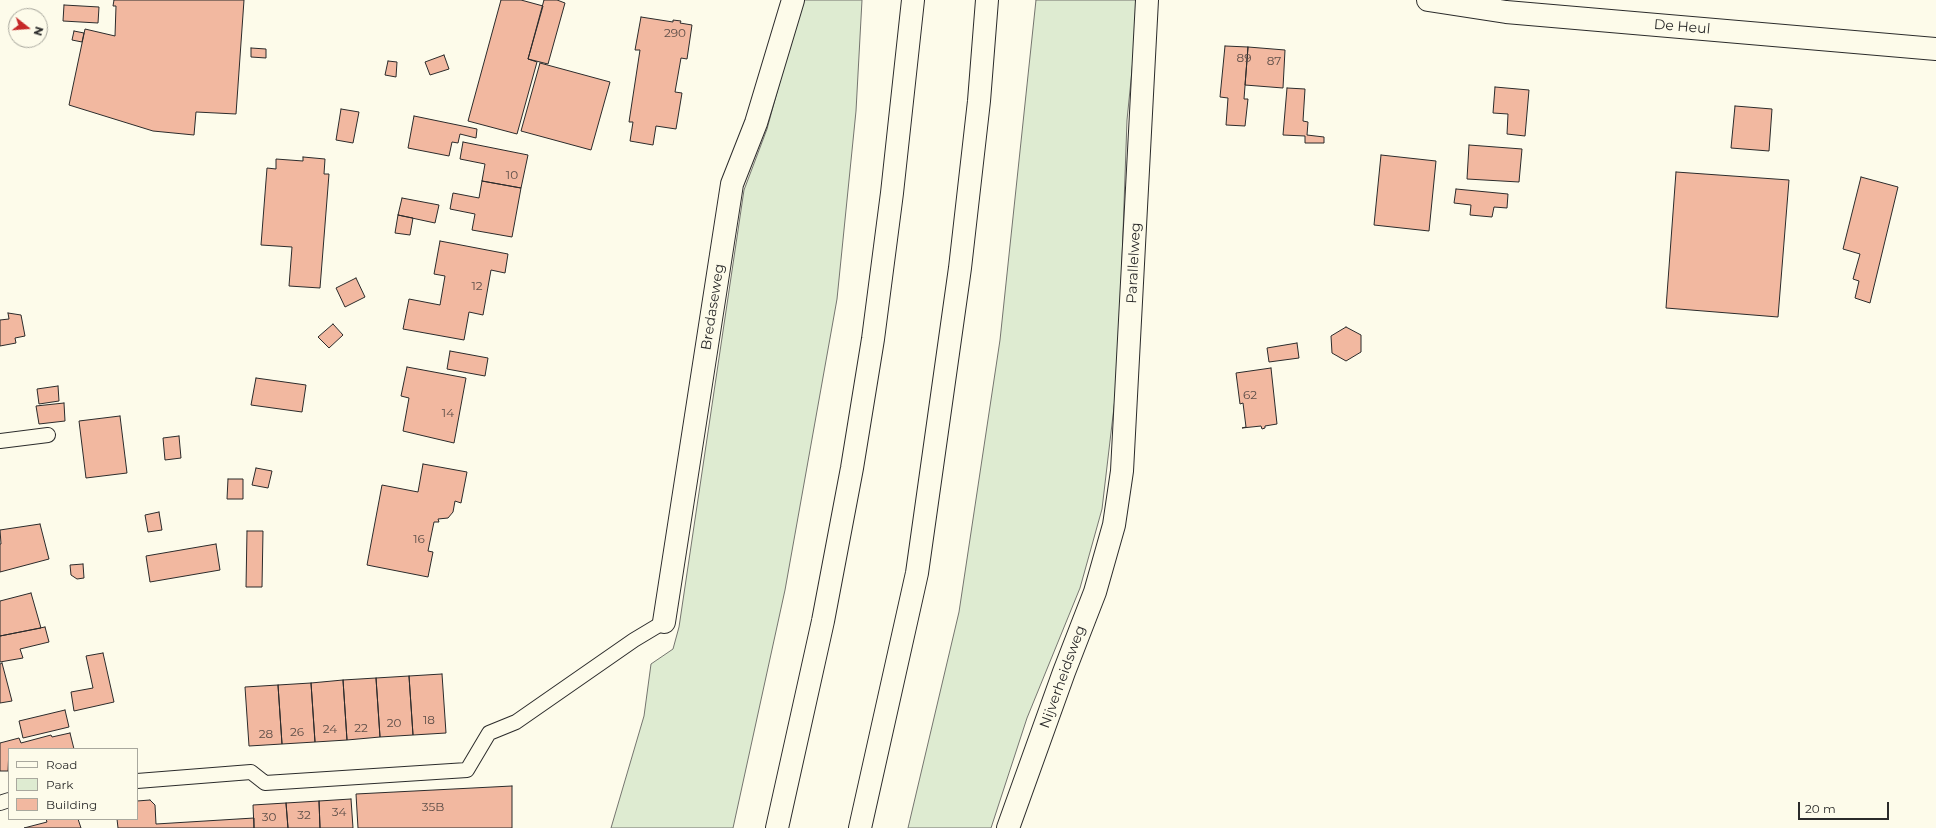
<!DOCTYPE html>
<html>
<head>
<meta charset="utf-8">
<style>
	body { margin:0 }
	#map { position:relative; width:1936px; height:828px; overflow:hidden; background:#fdfbea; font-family:Montserrat,sans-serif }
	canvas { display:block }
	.legend { position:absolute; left:8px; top:748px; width:130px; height:72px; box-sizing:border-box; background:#fdfbea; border:1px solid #a9a89e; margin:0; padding:5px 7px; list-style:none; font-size:12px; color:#2b2b2b }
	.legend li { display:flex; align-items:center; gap:8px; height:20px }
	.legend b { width:20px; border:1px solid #a9a89e }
	.north { position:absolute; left:8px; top:8px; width:40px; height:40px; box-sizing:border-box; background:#fdfbea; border:1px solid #a9a89e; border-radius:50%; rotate:107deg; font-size:11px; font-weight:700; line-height:16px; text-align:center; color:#2b2b2b }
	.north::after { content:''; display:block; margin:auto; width:14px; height:18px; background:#c62828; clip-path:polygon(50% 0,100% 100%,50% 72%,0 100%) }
	.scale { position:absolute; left:1798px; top:802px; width:91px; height:18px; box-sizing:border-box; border:2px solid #2b2b2b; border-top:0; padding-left:5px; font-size:12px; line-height:14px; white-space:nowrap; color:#2b2b2b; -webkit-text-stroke:3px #fdfbea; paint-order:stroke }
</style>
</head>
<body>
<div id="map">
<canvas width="1936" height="828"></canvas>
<ul class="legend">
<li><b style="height:5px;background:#fdfbea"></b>Road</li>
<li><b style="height:11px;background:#deebd1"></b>Park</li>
<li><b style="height:11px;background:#f2b8a0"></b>Building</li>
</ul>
<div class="north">N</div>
<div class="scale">20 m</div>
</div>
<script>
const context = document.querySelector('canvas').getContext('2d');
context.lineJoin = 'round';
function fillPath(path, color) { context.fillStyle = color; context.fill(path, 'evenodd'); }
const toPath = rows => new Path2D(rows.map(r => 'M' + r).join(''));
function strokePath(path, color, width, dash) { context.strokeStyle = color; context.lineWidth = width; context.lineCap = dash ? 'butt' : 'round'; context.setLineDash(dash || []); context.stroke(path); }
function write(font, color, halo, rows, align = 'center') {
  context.font = font + ' Montserrat,sans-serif'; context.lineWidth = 3; context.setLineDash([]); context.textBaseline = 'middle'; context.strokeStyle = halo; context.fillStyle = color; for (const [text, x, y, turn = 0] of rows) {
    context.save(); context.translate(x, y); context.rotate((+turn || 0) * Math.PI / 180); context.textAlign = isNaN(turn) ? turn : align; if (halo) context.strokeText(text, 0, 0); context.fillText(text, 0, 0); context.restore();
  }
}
const green = toPath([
	[802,0,862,0,856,111,837,299,785,590,733,828,611,828,644,716,651,664,673,649,679,627,744,190,767,129,802,0],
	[1036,0,1139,0,1127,120,1118,373,1102,509,1080,588,1027,718,991,828,908,828,959,612,1000,340,1036,0]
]);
fillPath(green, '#deebd1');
strokePath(green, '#74746e', 1);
const building = toPath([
	[114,0,244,0,236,114,196,112,194,135,153,131,69,105,85,29,115,36,116,6,113,6,114,0],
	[501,0,521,0,543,6,528,59,537,62,517,134,468,121,501,0],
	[544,0,557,0,565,3,548,64,528,59,544,0],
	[64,5,99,7,98,23,63,21,64,5],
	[641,17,673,22,673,20,681,21,680,23,692,25,687,59,681,58,675,92,682,93,676,129,656,126,653,145,630,141,633,122,629,122,640,50,635,50,641,17],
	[74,31,84,33,82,42,72,40,74,31],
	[1225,46,1248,47,1244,99,1248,99,1245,126,1226,125,1228,98,1220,97,1225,46],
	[1248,47,1285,50,1283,88,1245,85,1248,47],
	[251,48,266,49,266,58,251,57,251,48],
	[444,55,449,69,430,75,425,62,444,55],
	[388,61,397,62,396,77,385,75,388,61],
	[540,63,610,82,591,150,521,131,540,63],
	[1495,87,1529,90,1525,136,1507,134,1508,114,1493,113,1495,87],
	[1287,88,1305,89,1303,121,1308,122,1307,135,1324,137,1324,143,1305,143,1305,136,1283,135,1287,88],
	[1735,106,1772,109,1769,151,1731,148,1735,106],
	[341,109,359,112,353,143,336,140,341,109],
	[414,116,477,129,476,138,460,134,458,143,452,142,449,156,408,148,414,116],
	[463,142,528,155,521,188,482,181,485,164,460,159,463,142],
	[1469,145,1522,149,1519,182,1467,179,1469,145],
	[1381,155,1436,161,1429,231,1374,225,1381,155],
	[303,157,325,159,324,174,329,174,320,288,289,286,292,247,261,245,267,168,276,169,276,159,303,161,303,157],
	[1676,172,1789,180,1778,317,1666,308,1676,172],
	[1861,177,1898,187,1870,303,1855,298,1859,281,1853,279,1860,254,1843,249,1861,177],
	[482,181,521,188,512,237,472,230,475,214,450,209,453,193,479,198,482,181],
	[1456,189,1508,194,1507,208,1494,207,1492,217,1470,215,1471,205,1454,203,1456,189],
	[402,198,439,205,435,223,398,215,402,198],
	[398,215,413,218,410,235,395,233,398,215],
	[440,241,508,254,505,273,491,270,483,315,469,312,464,340,403,329,409,299,440,305,445,276,434,274,440,241],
	[356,278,365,297,345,307,336,288,356,278],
	[8,313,21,315,25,336,15,338,16,343,0,346,0,320,9,319,8,313],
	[333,324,343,335,329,348,318,337,333,324],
	[1346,327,1361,335,1361,352,1346,361,1332,353,1331,336,1346,327],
	[1297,343,1299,358,1269,362,1267,348,1297,343],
	[450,351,488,358,485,376,447,369,450,351],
	[407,367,466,378,454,443,403,431,409,398,401,396,407,367],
	[1271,368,1277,424,1265,426,1265,428,1262,429,1261,426,1242,428,1246,427,1243,403,1240,404,1236,373,1271,368],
	[256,378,306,385,302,412,251,405,256,378],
	[58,386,59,401,39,404,37,389,58,386],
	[64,403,65,421,39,424,36,406,64,403],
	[120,416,127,473,86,478,79,421,120,416],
	[179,436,181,458,165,460,163,438,179,436],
	[423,464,467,472,461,503,455,501,453,512,448,518,438,519,439,522,434,522,428,551,433,552,428,577,367,565,382,485,418,492,423,464],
	[256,468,272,471,268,488,252,485,256,468],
	[228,479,243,479,243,499,227,499,228,479],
	[159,512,162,530,148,532,145,515,159,512],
	[40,524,49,559,0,572,0,544,1,544,0,530,40,524],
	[247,531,263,531,262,587,246,587,247,531],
	[216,544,220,570,150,582,146,556,216,544],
	[83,564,84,578,77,579,71,575,70,565,83,564],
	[31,593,41,628,0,636,0,601,31,593],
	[45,627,49,642,20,649,23,658,0,662,0,636,45,627],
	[103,653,114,702,74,711,71,692,93,688,86,656,103,653],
	[2,663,12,701,0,703,0,664,2,663],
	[442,674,446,733,413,735,409,676,442,674],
	[409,676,413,735,380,737,376,678,409,676],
	[376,678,380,737,347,740,343,680,376,678],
	[343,680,347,740,315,742,311,683,343,680],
	[311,683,315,742,282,744,278,685,311,683],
	[278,685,282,744,249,746,245,687,278,685],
	[65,710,69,727,23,738,19,721,65,710],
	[70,733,74,749,9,749,8,771,0,771,0,743,19,738,21,743,51,735,52,737,70,733],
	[512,786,512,828,358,828,356,794,512,786],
	[351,799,353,828,320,828,319,801,351,799],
	[150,800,155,805,156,824,254,818,254,828,118,828,117,819,137,819,137,801,150,800],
	[319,801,320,828,288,828,286,803,319,801],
	[286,803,288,828,254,828,253,805,286,803],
	[46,819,78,819,81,828,24,828,47,822,46,819]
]);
fillPath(building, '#f2b8a0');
strokePath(building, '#2b2b2b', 1);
const service = toPath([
	[0,441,48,435],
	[137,781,251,772,265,783,467,770,489,733,516,722,634,640,664,622],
	[0,803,9,800]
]);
const minor = toPath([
	[1428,0,1506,12,1936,49],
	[664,622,732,184,756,123,793,0],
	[1008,828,1064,672,1095,592,1114,525,1122,471,1147,0]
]);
const motorway = toPath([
	[777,828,823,621,852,468,873,339,892,193,913,0],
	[860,828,917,573,960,268,979,101,987,0]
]);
strokePath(service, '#2b2b2b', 16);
strokePath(minor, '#2b2b2b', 24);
strokePath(motorway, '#2b2b2b', 24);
strokePath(service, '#fdfbea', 14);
strokePath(minor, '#fdfbea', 22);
strokePath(motorway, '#fdfbea', 22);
write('12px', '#5d4e48', null, [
	["290",675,33],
	["89",1244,58],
	["87",1274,61],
	["10",512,175],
	["12",477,286],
	["62",1250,395],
	["14",448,413],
	["16",419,539],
	["18",429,720],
	["20",394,723],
	["22",361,728],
	["24",330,729],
	["26",297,732],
	["28",266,734],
	["35B",433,807],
	["34",339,812],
	["32",304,815],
	["30",269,817]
]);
write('14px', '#2b2b2b', '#fdfbea', [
	["De Heul",1682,27,5],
	["Parallelweg",1134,263,-87],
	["Bredaseweg",713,307,-81],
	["Nijverheidsweg",1063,677,-70]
]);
</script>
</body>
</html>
